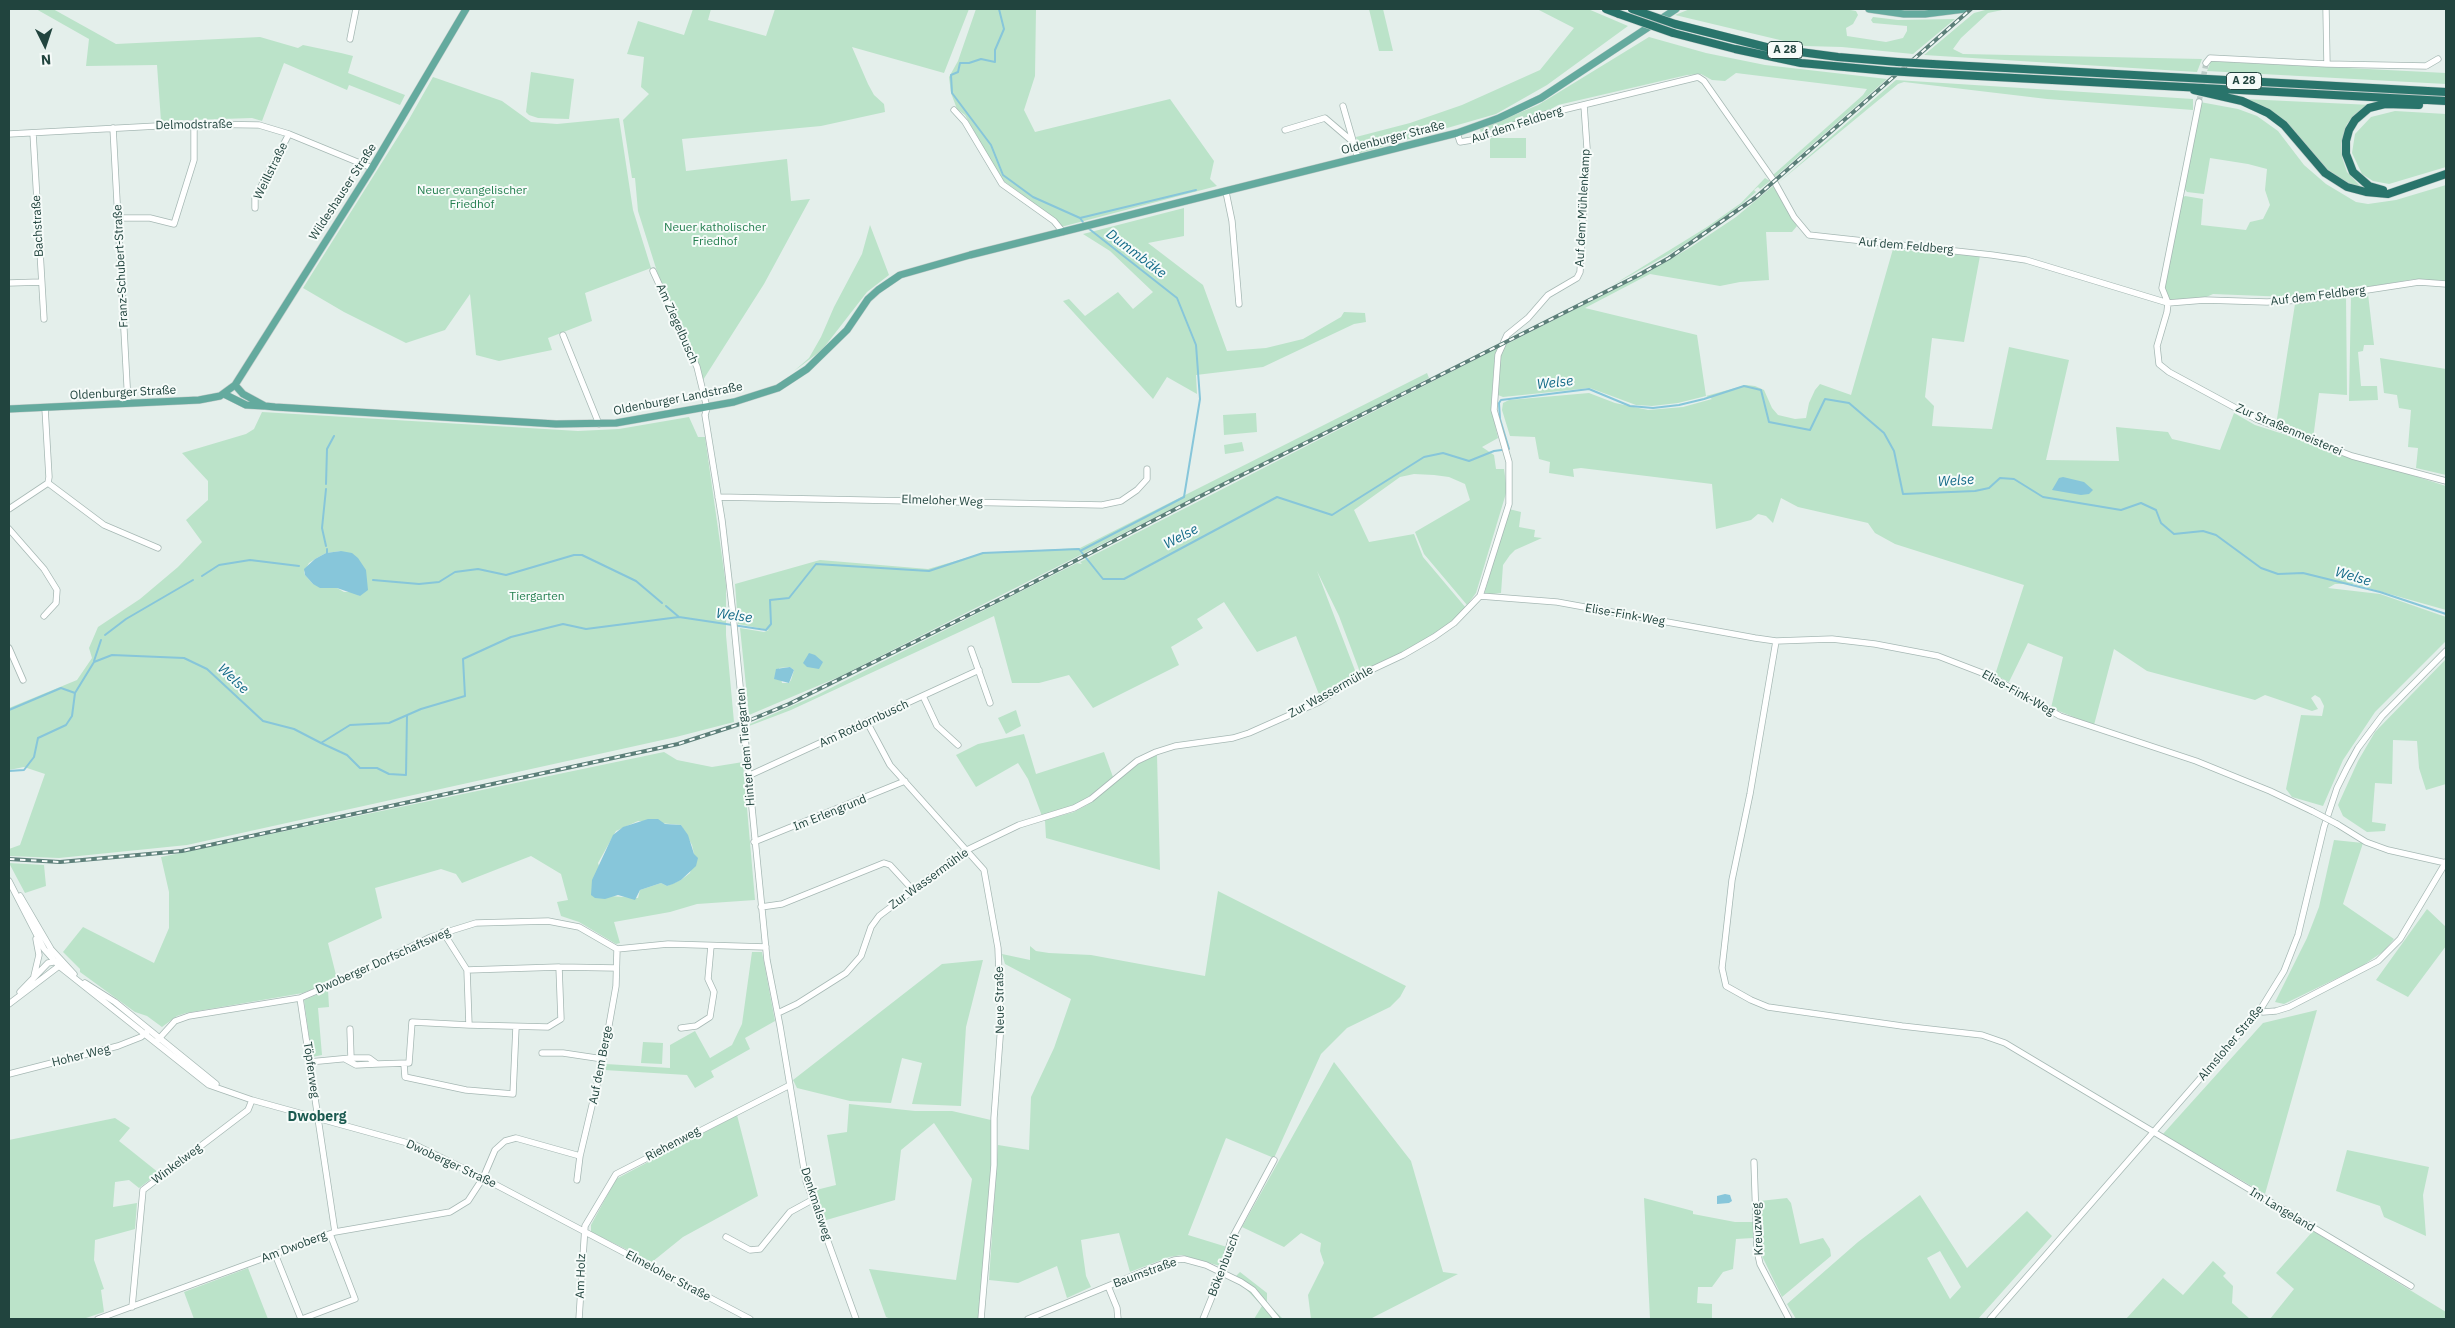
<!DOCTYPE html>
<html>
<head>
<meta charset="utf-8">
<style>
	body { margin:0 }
	#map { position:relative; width:2455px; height:1328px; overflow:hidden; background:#e4efeb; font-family:"IBM Plex Sans",sans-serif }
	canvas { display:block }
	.frame { position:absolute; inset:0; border:10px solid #21443e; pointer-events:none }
	.north { position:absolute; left:20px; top:20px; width:50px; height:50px; -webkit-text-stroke:4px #f6fbf9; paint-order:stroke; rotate:176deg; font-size:14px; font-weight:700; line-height:20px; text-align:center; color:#21443e }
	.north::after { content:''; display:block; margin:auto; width:18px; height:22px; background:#21443e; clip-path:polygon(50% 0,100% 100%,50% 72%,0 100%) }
</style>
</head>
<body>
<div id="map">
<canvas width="2455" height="1328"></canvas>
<div class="frame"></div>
<div class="north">N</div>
</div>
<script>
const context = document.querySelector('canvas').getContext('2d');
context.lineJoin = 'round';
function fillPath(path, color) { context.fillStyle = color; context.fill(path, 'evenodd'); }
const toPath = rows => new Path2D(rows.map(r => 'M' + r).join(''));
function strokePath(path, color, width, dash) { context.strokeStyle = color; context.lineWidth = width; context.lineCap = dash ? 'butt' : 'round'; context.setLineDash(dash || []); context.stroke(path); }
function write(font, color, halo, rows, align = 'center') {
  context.font = font + ' "IBM Plex Sans",sans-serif'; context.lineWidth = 4; context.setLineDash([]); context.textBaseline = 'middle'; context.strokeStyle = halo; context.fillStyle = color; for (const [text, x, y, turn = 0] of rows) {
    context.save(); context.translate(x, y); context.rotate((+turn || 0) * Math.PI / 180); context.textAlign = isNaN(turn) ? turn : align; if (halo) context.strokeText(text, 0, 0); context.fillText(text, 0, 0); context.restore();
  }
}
fillPath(toPath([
	[36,9,53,9,116,44,260,37,298,48,303,45,341,53,353,56,348,73,405,95,400,105,349,85,347,90,284,63,262,121,252,118,161,121,157,65,86,66,89,39],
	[693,9,711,9,708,20,766,36,775,9,969,9,944,73,852,47,868,84,874,95,884,104,885,112,821,126,682,139,686,171,787,159,791,201,810,199,764,284,703,380,665,297,638,211,635,178,632,178,623,120,649,94,641,87,644,57,627,54,638,21,684,35],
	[976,9,1036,9,1035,76,1024,110,1035,132,1170,99,1214,161,1210,179,1217,186,1061,227,1054,218,1001,179,965,115,957,109,951,93,949,77,958,61],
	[1369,9,1383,9,1393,51,1379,51],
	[1537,9,1588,9,1628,26,1547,85,1496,114,1360,153,1356,137,1410,123,1462,105,1540,70,1574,28],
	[1690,9,1845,9,1856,11,1858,15,1853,24,1846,28,1847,36,1886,42,1903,38,1907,31,1907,26,1873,23,1871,20,1873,17,1898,20,1955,19,1913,54,1842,47,1805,46,1675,15],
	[1989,9,2007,9,1988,13,1961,38,1953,49,1963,54,2202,59,2197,72,1924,55,1974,13],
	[1649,37,1706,53,1765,65,1887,79,1775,177,1773,175,1863,95,1867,89,1736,73,1725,81,1712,80,1701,74,1687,75,1558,105,1546,112,1481,133,1480,129,1538,105],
	[2211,61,2446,73,2446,84,2207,71],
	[531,72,574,79,569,119,538,118,529,115,526,112],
	[433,77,502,101,531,122,557,124,619,118,633,210,651,268,585,293,592,321,548,338,552,350,499,361,476,355,470,294,445,330,406,343,344,312,303,288,408,121],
	[1896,80,2193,99,2193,110,2047,99,1904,82,1898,84,1778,183],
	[2244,99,2372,105,2359,111,2347,124,2341,144,2342,157,2347,172,2362,188,2338,179,2326,171,2288,124,2256,103],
	[2200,102,2238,109,2257,116,2278,131,2304,165,2326,184,2356,202,2368,204,2396,200,2446,185,2446,283,2415,279,2368,287,2341,289,2289,297,2213,294,2204,298,2170,301,2164,286,2180,200,2185,196,2203,199,2201,225,2246,230,2250,222,2263,219,2270,205,2265,190,2267,169,2248,164,2210,158,2204,194,2187,192,2183,187],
	[2395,111,2446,114,2446,167,2389,184,2373,181,2362,174,2352,153,2355,134,2371,117],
	[1490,138,1526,138,1526,158,1490,158],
	[1765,178,1770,181,1760,189,1758,187,1754,190,1756,192,1742,204,1708,229,1671,253,1613,285,1707,227,1741,203],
	[1773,186,1797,226,1792,232,1766,232,1769,280,1740,282,1720,286,1650,274,1585,308,1697,335,1706,396,1746,385,1755,386,1764,390,1772,408,1778,415,1795,419,1806,418,1809,403,1815,390,1820,384,1851,395,1893,249,1980,256,1964,342,1932,338,1925,397,1934,406,1932,426,1992,429,2009,347,2069,360,2046,460,2119,461,2116,427,2168,432,2172,439,2220,450,2234,413,2255,425,2446,486,2446,610,2354,584,2335,584,2328,588,2380,594,2446,617,2446,641,2375,712,2343,760,2323,806,2292,797,2286,789,2301,715,2322,716,2324,706,2320,698,2315,695,2311,698,2318,709,2312,711,2265,695,2255,700,2147,671,2114,649,2094,725,2051,708,2063,657,2028,643,2009,682,1995,675,2024,585,1895,544,1875,533,1868,523,1798,507,1781,498,1773,523,1766,516,1758,514,1751,520,1716,529,1712,484,1581,468,1573,469,1574,477,1549,473,1550,462,1539,459,1535,437,1510,436,1502,410,1503,403,1509,400,1589,393,1615,403,1648,410,1683,407,1712,399,1706,396,1678,403,1652,406,1636,405,1590,388,1503,397,1498,395,1500,356,1503,346,1652,270,1691,247,1736,217],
	[1184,208,1184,236,1148,243,1203,285,1227,351,1266,348,1303,339,1341,317,1344,312,1365,313,1366,322,1354,324,1263,367,1196,375,1197,394,1167,377,1153,399,1063,301,1069,299,1085,316,1118,292,1133,309,1153,292,1110,251,1083,234],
	[870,225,889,275,867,292,822,350,794,371,809,358,821,337,834,307,862,254],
	[2368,294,2374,345,2364,345,2363,351,2358,352,2361,386,2377,386,2378,400,2349,401,2351,295],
	[2346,296,2347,395,2319,393,2313,439,2276,425,2295,304],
	[1498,348,1495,354,1491,407,1498,438,1482,447,1494,455,1496,469,1504,469,1507,490,1476,593,1467,605,1424,554,1415,532,1470,500,1465,484,1449,477,1434,475,1414,474,1400,477,1354,510,1369,542,1414,534,1423,557,1466,608,1453,621,1416,646,1360,672,1339,616,1317,571,1356,673,1320,697,1296,636,1257,652,1224,602,1197,619,1203,628,1171,647,1179,665,1093,708,1069,675,1039,683,1012,683,994,616,791,710,749,726,750,724,817,695,1077,563,1082,564,1080,562],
	[2380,358,2446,369,2446,475,2416,468,2418,448,2408,447,2411,410,2399,408,2397,395,2384,393],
	[1427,373,1429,378,1393,397,932,630,841,676,749,715,740,628,764,632,769,630,738,624,735,584,820,560,928,569,983,553,1080,548],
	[790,667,794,670,791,680,789,683,782,683,779,668],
	[262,412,578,431,619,429,689,417,698,437,705,437,726,585,726,635,734,722,676,737,187,845,59,858,9,856,9,849,20,845,45,774,24,767,9,770,9,708,77,680,92,658,89,648,98,627,140,599,178,567,202,542,186,520,208,500,208,481,182,453,246,434,254,429],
	[341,551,360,596,353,592,344,592,337,588,313,584,305,575,304,572,309,563,315,559,326,553],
	[1256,413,1257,432,1224,435,1223,415],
	[1242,442,1244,451,1225,454,1224,445],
	[1509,509,1521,512,1519,527,1535,530,1534,537,1542,538,1515,550,1510,555,1503,565,1501,593,1484,595],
	[2446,659,2446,784,2426,790,2419,768,2417,741,2393,740,2392,784,2375,783,2372,822,2386,824,2385,831,2367,832,2343,816,2338,805,2358,761,2375,732],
	[1016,710,1021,726,1006,734,998,718],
	[1024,734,1036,774,1104,752,1113,777,1090,796,1074,806,1042,816,1028,779,1018,763,976,787,956,755,978,744],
	[664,752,677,760,712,767,743,762,755,900,697,904,670,912,614,922,620,943,616,944,579,922,561,916,557,902,568,900,561,874,531,856,462,883,456,874,441,869,375,888,382,918,328,943,337,979,303,993,186,1013,177,1016,162,1027,147,1016,135,1012,80,972,80,969,63,952,83,927,154,963,169,928,169,892,161,857],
	[638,821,681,825,692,845,694,854,690,873,681,880,667,886,661,883,640,890,638,898,610,896,598,863,616,831],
	[1157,755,1160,870,1046,838,1045,820,1074,812,1087,805,1138,764],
	[2334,840,2363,843,2343,904,2394,939,2384,951,2362,966,2284,1004,2275,1002,2307,938,2319,907],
	[9,863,44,865,46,886,25,893],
	[1218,891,1406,986,1400,997,1390,1007,1347,1028,1321,1054,1274,1158,1226,1138,1188,1235,1227,1247,1220,1266,1182,1255,1169,1257,1130,1272,1119,1233,1081,1240,1086,1276,1091,1287,1067,1298,1057,1266,1018,1283,989,1280,998,1145,1029,1150,1031,1097,1054,1048,1071,999,1005,964,1002,954,1030,960,1030,946,1036,951,1049,953,1091,955,1205,976],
	[2427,909,2446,927,2446,946,2408,997,2376,980],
	[752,952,762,952,775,1021,745,1038,750,1049,711,1071,714,1077,695,1088,687,1075,604,1070,606,1064,670,1068,670,1045,695,1031,710,1058,732,1045,742,1024],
	[983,960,966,1027,961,1106,912,1104,922,1063,902,1058,891,1103,850,1101,797,1088,793,1080,942,964],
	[328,990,329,1007,318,1008,322,1055,312,1057,304,1000],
	[2317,1010,2265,1194,2163,1134,2263,1023],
	[643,1042,663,1043,662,1064,641,1063],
	[1334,1062,1411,1161,1443,1272,1458,1274,1372,1318,1311,1319,1308,1295,1324,1263,1320,1251,1321,1243,1301,1233,1284,1247,1242,1227],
	[849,1104,915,1111,952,1111,991,1120,992,1163,979,1319,891,1319,886,1317,869,1269,956,1280,972,1179,934,1123,901,1150,895,1200,823,1221,812,1191,836,1185,827,1135,847,1132],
	[737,1115,758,1196,683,1237,652,1262,591,1232,591,1225,616,1179],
	[115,1118,130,1128,119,1141,159,1173,139,1188,129,1180,115,1182,113,1207,137,1203,135,1229,95,1240,94,1260,104,1289,101,1290,104,1312,83,1319,9,1319,9,1140],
	[2347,1150,2429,1167,2423,1195,2426,1236,2384,1217,2380,1206,2336,1191],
	[1920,1195,1967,1268,2027,1211,2052,1236,1978,1319,1796,1319,1787,1304,1858,1242],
	[1940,1251,1961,1287,1950,1299,1927,1258],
	[1644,1198,1693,1211,1693,1214,1735,1222,1754,1222,1753,1238,1736,1239,1733,1269,1723,1272,1712,1287,1698,1287,1697,1303,1712,1304,1712,1319,1650,1319],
	[1787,1198,1791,1203,1800,1244,1823,1238,1830,1249,1831,1256,1782,1297,1762,1256,1760,1201],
	[2313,1231,2446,1312,2446,1319,2270,1319,2294,1289,2276,1273],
	[2213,1261,2226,1273,2223,1276,2233,1286,2232,1303,2250,1319,2126,1319,2163,1278,2183,1295],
	[248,1268,268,1319,194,1319,184,1292],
	[1240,1272,1267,1293,1267,1303,1283,1319,1254,1319,1262,1306,1246,1289,1232,1280]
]), '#bbe3c9');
fillPath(toPath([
	[2063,477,2084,482,2093,490,2089,494,2081,495,2052,490,2059,478],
	[341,551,352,553,358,558,366,570,368,590,360,596,337,588,320,588,313,584,305,575,304,569,315,559,326,553],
	[809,653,815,655,823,662,819,669,807,667,803,663],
	[790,667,794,670,789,683,774,679,776,669],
	[648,819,658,819,665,824,681,825,688,835,694,854,698,858,696,866,681,880,673,884,667,886,661,883,640,890,635,900,618,895,605,899,595,898,591,895,592,880,613,835,623,827],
	[1725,1194,1730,1195,1732,1201,1729,1203,1717,1204,1717,1196]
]), '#87c6da');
strokePath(toPath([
	[999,9,1004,29,995,50,995,62,981,59,969,63,960,63,958,72,951,75,952,93,991,145,1003,175,1033,197,1080,218,1085,225],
	[1080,218,1196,190],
	[326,484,327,449,334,436],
	[326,489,322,528,326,546],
	[327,549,327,553],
	[1082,550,1184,497,1200,399,1196,345,1177,298,1088,228],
	[202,576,219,565,250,560,299,566],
	[373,580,419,584,439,582,455,572,478,569,506,575,574,555,582,555,636,581,662,603],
	[666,606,679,617],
	[105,635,126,619,193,580],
	[94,661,101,640],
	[9,710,61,688,75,693],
	[321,743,347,755,360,768,377,768,389,774,406,775,407,715],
	[9,771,24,770,34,757,38,738,66,725,72,716,75,693,94,662,112,655,184,658,207,669,263,721,294,729,321,743,350,725,389,723,421,709,465,696,463,659,511,637,563,624,586,629,679,617,766,630,771,624,770,600,789,598,816,564,929,571,983,553,1079,549,1103,579,1124,579,1277,497,1332,515,1424,457,1443,453,1469,461,1494,451,1509,449,1500,419,1499,403,1501,400,1589,389,1630,406,1653,408,1679,405,1704,399,1744,386,1761,390,1769,422,1810,430,1825,399,1849,403,1884,433,1894,451,1903,494,1975,491,1989,488,2000,478,2014,479,2043,497,2121,510,2141,503,2156,510,2161,523,2174,534,2203,531,2216,535,2261,568,2278,574,2303,573,2380,592,2446,614]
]), '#87c6da', 2);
strokePath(toPath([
	[2199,102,2206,63]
]), '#bdcdc8', 5.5, [5.5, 3]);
const minor = toPath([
	[2326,9,2327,64],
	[350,39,356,9],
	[2206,63,2210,58,2327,64,2426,66,2438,59],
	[2199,102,2162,288,2168,303,2167,312,2157,346,2159,364,2169,372,2256,419,2352,456,2446,481],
	[1343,106,1358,158],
	[954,110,965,122,1002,184,1054,221,1063,232],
	[113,128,128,403],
	[1285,130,1325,118,1353,142],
	[33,133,44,319],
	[1457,133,1460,142,1472,140,1542,115,1698,77,1704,81,1774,181,1794,217,1809,235,1992,255,2026,260,2168,303,2205,300,2267,302,2302,300,2419,282,2446,284],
	[9,134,194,124,259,125,289,134,372,168],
	[1226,192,1232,221,1239,304],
	[255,208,255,198,289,134],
	[118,218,150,218,174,224,194,160,194,124],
	[653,271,697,367,707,408,705,415,722,520,733,615,767,960,780,1026,806,1181,856,1319],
	[9,283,41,282],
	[563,335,599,424],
	[48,483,104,525,158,548],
	[718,497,1102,505,1121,501,1137,490,1147,479,1147,469],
	[9,509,48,483,49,477,45,408],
	[9,529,44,569,57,590,56,603,44,616],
	[1480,596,1557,602,1755,638,1776,641,1832,639,1875,644,1938,656,1990,676,2060,716,2196,761,2270,791,2312,811],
	[1776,641,1750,794,1732,880,1722,968,1726,986,1751,1000,1768,1007,1902,1026,1982,1035,2005,1043,2411,1286],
	[9,648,23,680],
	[971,649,990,703],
	[923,696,937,726,958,745],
	[867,722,890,765,984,870,998,948,1001,1024,994,1118,994,1165,981,1319],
	[748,776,979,670],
	[2337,824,2366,842,2388,850,2446,863],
	[754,842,905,781],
	[9,881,44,949,59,966,209,1085,252,1100,415,1145,483,1178,750,1319],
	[20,896,51,949,74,974],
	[761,907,782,904,884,863,890,865,912,889],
	[559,967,616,968],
	[467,970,559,967,561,1019,548,1027,469,1025],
	[34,976,39,955,36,939],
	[85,983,115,1002,216,1084],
	[20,992,48,963,58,961],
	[300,998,335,1232],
	[9,1004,59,966,60,963],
	[2260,1010,2263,1012,2276,1011,2289,1007,2378,961,2400,939,2446,862],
	[778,1013,797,1004,846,973,861,956,871,927,879,916,965,851,1019,825,1074,808,1091,799,1137,761,1156,752,1175,746,1233,738,1249,733,1319,702,1356,677,1403,655,1434,637,1454,623,1480,596,1509,504,1509,462,1494,410,1498,355,1507,335,1528,318,1548,295,1577,278,1580,272,1587,148,1584,105],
	[681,1028,696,1026,710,1017,714,992,708,979,711,946],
	[156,1042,175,1021,189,1016,300,998,347,978,431,937,476,923,548,921,579,927,617,949,668,944,766,947],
	[542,1053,563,1053,603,1059],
	[351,1058,369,1058,377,1064,409,1063,412,1022,469,1025,467,970,443,932],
	[345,1059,356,1065,377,1064],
	[309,1062,351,1058,350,1029],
	[404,1064,405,1077,466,1090,513,1094,516,1027],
	[9,1074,118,1046,141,1037,147,1032],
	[1754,1162,1757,1250,1760,1264,1789,1319],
	[577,1180,580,1156,603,1059,616,986,617,949],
	[726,1237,750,1250,760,1249,790,1212,812,1200],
	[275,1254,301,1319],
	[1108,1286,1117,1308,1118,1319],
	[132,1307,143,1190,248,1110,252,1100],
	[98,1319,335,1232,450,1212,468,1201,483,1178,495,1150,505,1141,516,1138,580,1156],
	[302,1319,355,1299,330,1234],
	[579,1319,585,1226,616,1174,790,1085],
	[1028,1319,1159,1265,1174,1260,1184,1259,1206,1265,1241,1282,1253,1290,1277,1319],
	[1203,1319,1222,1272,1231,1240,1274,1160],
	[1990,1319,2260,1010,2284,971,2298,935,2324,827,2337,788,2347,768,2358,748,2382,716,2446,651]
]);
const major = toPath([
	[1869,9,1904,14,1925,14,1965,9],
	[235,385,243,394,265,406,275,407,556,424,616,423,734,402,778,388,807,369,847,330,868,299,878,290,900,275,970,255,1457,133,1499,118,1541,98,1676,9],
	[224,394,246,405,264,406],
	[9,409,199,400,220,396,235,385,372,168,466,9]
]);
const highway = toPath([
	[1606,9,1619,14],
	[1675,24,1770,48,1838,57,1898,62],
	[1673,33,1735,49,1801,63,1888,71],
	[1932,64,2446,92],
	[1921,73,2446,101],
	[2194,90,2242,101,2268,113,2284,125,2325,173,2347,187,2366,192,2388,194,2446,174],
	[2383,190,2369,186,2353,172,2346,154,2346,141,2349,130,2355,120,2369,108,2385,104,2419,105]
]);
strokePath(minor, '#a6b8b4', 7);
strokePath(major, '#c1cbc9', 8);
strokePath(highway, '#c1cbc9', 9);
strokePath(minor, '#fff', 5.5);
strokePath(major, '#64aa9e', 7);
strokePath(highway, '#29746b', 8);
const rail = toPath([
	[9,859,60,862,182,851,678,744,743,723,789,704,1007,596,1224,484,1637,276,1669,258,1755,198,1971,9]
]);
strokePath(rail, '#5c7f79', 4);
strokePath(rail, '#f6fbf9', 2, [5.5]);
const minorBridge = toPath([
	[2312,811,2337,824]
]);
const highwayBridge = toPath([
	[1632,9,1675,24],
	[1619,14,1673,33],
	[1898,62,1932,64],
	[1888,71,1921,73]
]);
strokePath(minorBridge, '#a6b8b4', 7, []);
strokePath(highwayBridge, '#c1cbc9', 9, []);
strokePath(minorBridge, '#fff', 5.5);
strokePath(highwayBridge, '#29746b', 8);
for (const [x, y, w] of [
	[1785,50,35],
	[2244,81,35]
]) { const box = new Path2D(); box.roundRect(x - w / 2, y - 8.5, w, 17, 4); context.fillStyle = '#f6fbf9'; context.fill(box); strokePath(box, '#21443e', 1); }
write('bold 11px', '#21443e', null, [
	["A 28",1785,50],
	["A 28",2244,81]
]);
write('12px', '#21443e', '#f6fbf9', [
	["Delmodstraße",194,125,-1],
	["Auf dem Feldberg",1517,125,-18],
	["Oldenburger Straße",1393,138,-14],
	["Weillstraße",271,171,-64],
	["Wildeshauser Straße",343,192,-57],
	["Auf dem Mühlenkamp",1583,208,-87],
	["Bachstraße",38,226,-93],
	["Auf dem Feldberg",1906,246,5],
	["Franz-Schubert-Straße",121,266,-93],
	["Auf dem Feldberg",2318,296,-7],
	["Am Ziegelbusch",677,324,66],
	["Oldenburger Straße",123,393,-3],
	["Oldenburger Landstraße",678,399,-11],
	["Zur Straßenmeisterei",2289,430,23],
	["Elmeloher Weg",942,501,2],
	["Elise-Fink-Weg",1625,615,10],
	["Zur Wassermühle",1331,692,-29],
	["Elise-Fink-Weg",2018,693,29],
	["Am Rotdornbusch",864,724,-25],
	["Hinter dem Tiergarten",746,747,-95],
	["Im Erlengrund",830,813,-22],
	["Zur Wassermühle",929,879,-36],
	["Dwoberger Dorfschaftsweg",383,961,-24],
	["Neue Straße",1000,1000,-91],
	["Almsloher Straße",2231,1043,-50],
	["Hoher Weg",81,1056,-14],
	["Auf dem Berge",601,1065,-79],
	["Töpferweg",311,1070,82],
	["Riehenweg",673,1144,-28],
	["Winkelweg",177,1164,-37],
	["Dwoberger Straße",451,1164,25],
	["Denkmalsweg",816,1204,72],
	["Im Langeland",2282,1210,31],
	["Kreuzweg",1758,1229,-93],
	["Am Dwoberg",294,1247,-21],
	["Bökenbusch",1224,1265,-69],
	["Baumstraße",1145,1273,-20],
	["Am Holz",581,1276,-88],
	["Elmeloher Straße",668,1276,28]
]);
write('12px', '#268051', '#f6fbf9', [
	["Neuer evangelischer",472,191],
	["Friedhof",472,205],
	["Neuer katholischer",715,228],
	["Friedhof",715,242],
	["Tiergarten",537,597]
]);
write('italic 14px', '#136a88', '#f6fbf9', [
	["Dummbäke",1136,254,37],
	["Welse",1555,383,-6],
	["Welse",1956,481,-4],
	["Welse",1181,537,-28],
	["Welse",2353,577,16],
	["Welse",734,616,8],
	["Welse",233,679,43]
]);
write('bold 14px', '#1a594f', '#f6fbf9', [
	["Dwoberg",317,1117]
]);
</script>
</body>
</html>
